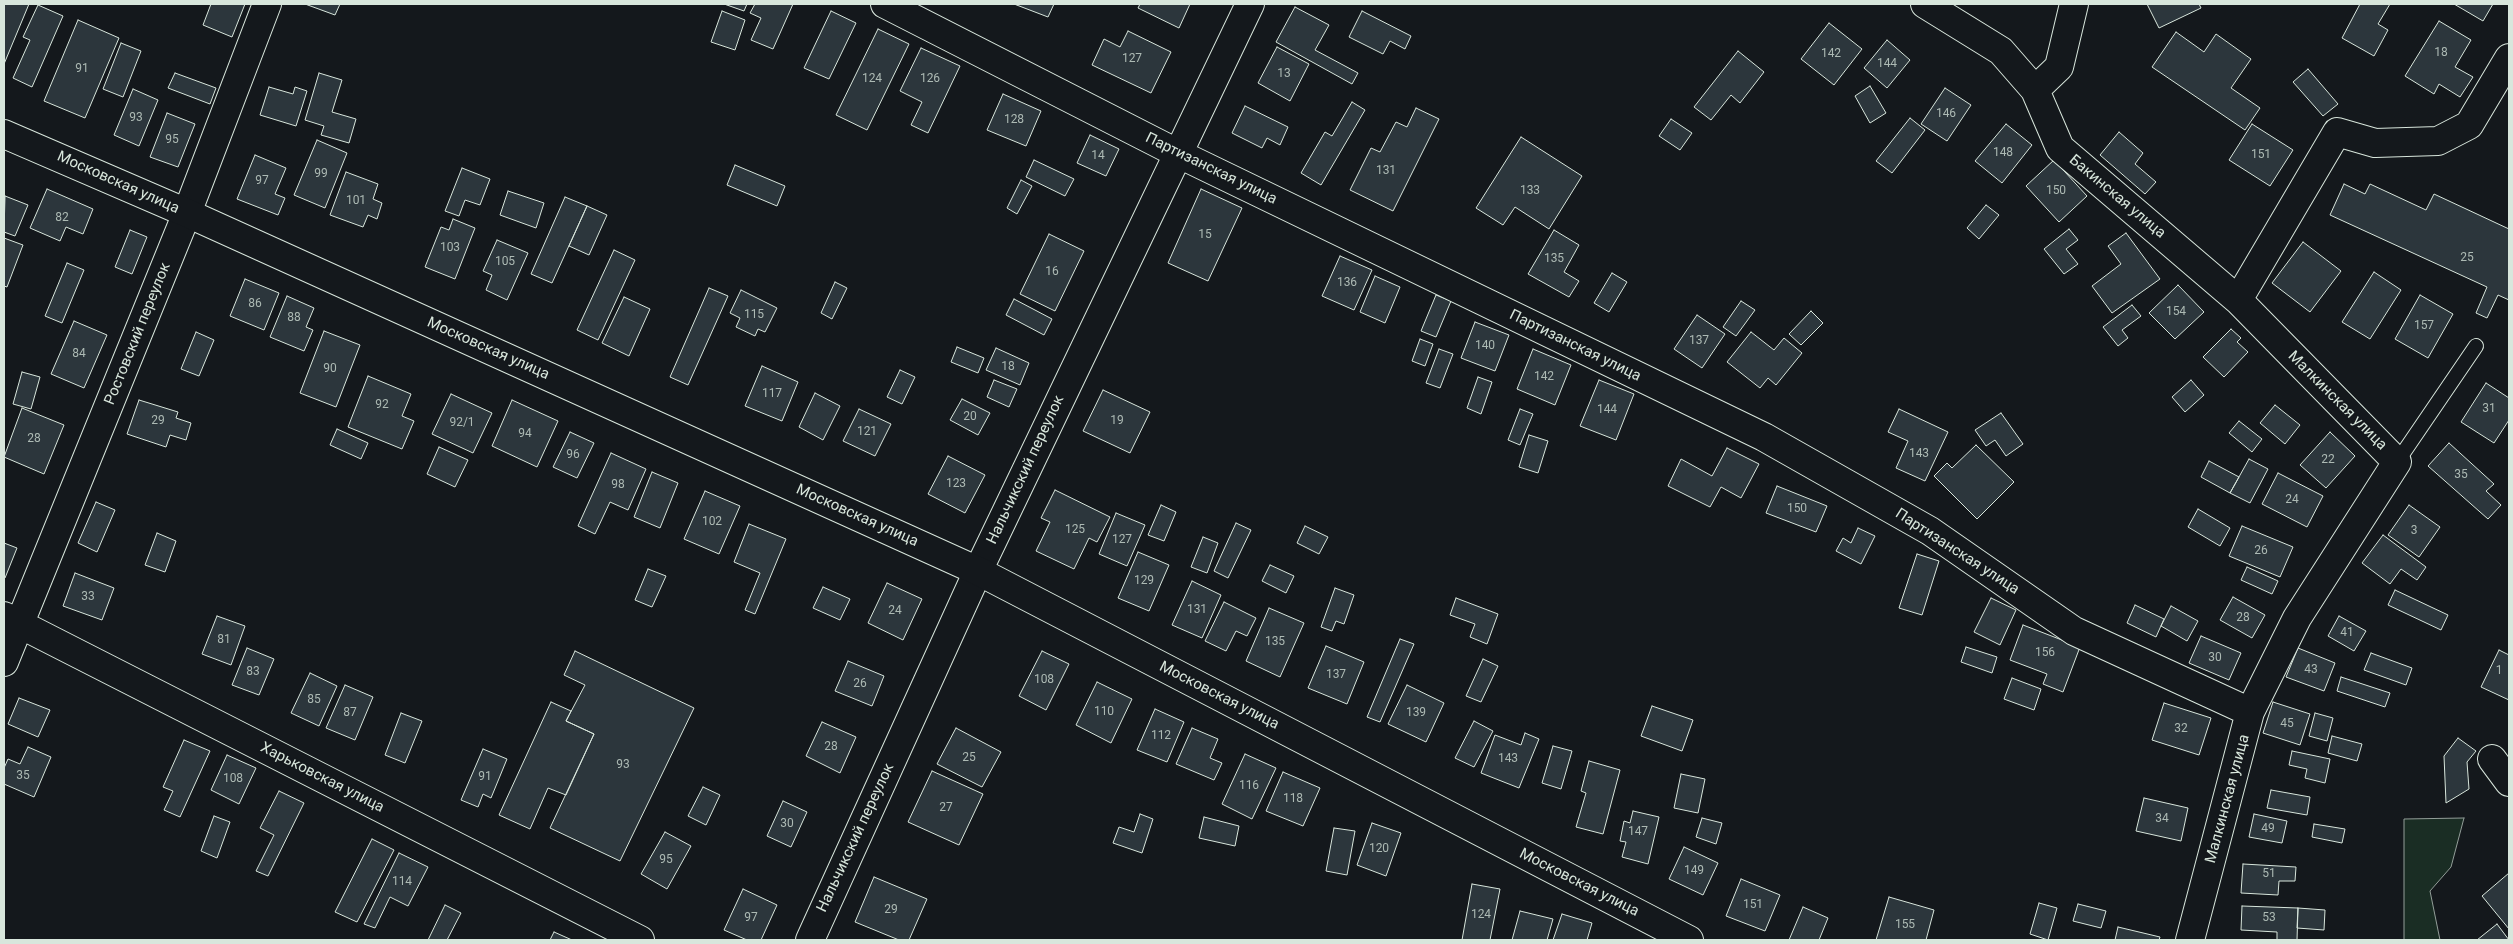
<!DOCTYPE html>
<html>
<head>
<meta charset="utf-8">
<style>
	body { margin:0 }
	#map { position:relative; width:2513px; height:944px; overflow:hidden; background:#14181c; font-family:Roboto,sans-serif }
	canvas { display:block }
	.frame { position:absolute; inset:0; border:5px solid #d8e6dc; pointer-events:none }
</style>
</head>
<body>
<div id="map">
<canvas width="2513" height="944"></canvas>
<div class="frame"></div>
</div>
<script>
const context = document.querySelector('canvas').getContext('2d');
context.lineJoin = 'round';
function fillPath(path, color) { context.fillStyle = color; context.fill(path, 'evenodd'); }
const toPath = rows => new Path2D(rows.map(r => 'M' + r).join(''));
function strokePath(path, color, width, dash) { context.strokeStyle = color; context.lineWidth = width; context.lineCap = dash ? 'butt' : 'round'; context.setLineDash(dash || []); context.stroke(path); }
function write(font, color, halo, rows, align = 'center') {
  context.font = font + ' Roboto,sans-serif'; context.lineWidth = 4; context.setLineDash([]); context.textBaseline = 'middle'; context.strokeStyle = halo; context.fillStyle = color; for (const [text, x, y, turn = 0] of rows) {
    context.save(); context.translate(x, y); context.rotate((+turn || 0) * Math.PI / 180); context.textAlign = isNaN(turn) ? turn : align; if (halo) context.strokeText(text, 0, 0); context.fillText(text, 0, 0); context.restore();
  }
}
const green = toPath([
	[2464,818,2451,867,2430,891,2440,940,2404,940,2404,819,2464,818]
]);
fillPath(green, '#1a2d24');
strokePath(green, '#939e99', 1);
const building = toPath([
	[4,4,29,4,4,64,4,4],
	[211,4,245,4,232,37,203,25,211,4],
	[305,4,340,4,335,15,305,4],
	[724,4,747,4,744,11,724,4],
	[755,4,793,4,773,49,751,40,761,18,750,13,755,4],
	[1014,4,1054,4,1048,17,1014,4],
	[1140,4,1190,4,1179,28,1138,8,1140,4],
	[2147,4,2199,4,2201,8,2159,28,2147,4],
	[2360,4,2390,4,2378,24,2388,30,2374,56,2342,38,2360,4],
	[2454,4,2493,4,2483,21,2454,4],
	[38,5,63,16,32,87,13,78,30,40,23,37,38,5],
	[1295,7,1329,25,1315,50,1358,73,1352,84,1276,42,1295,7],
	[722,11,745,20,735,50,711,42,722,11],
	[831,11,856,23,829,79,804,68,831,11],
	[1362,11,1411,36,1405,49,1390,41,1383,54,1349,37,1362,11],
	[78,20,119,38,85,118,44,101,78,20],
	[2439,21,2471,40,2455,67,2473,77,2460,97,2439,84,2434,94,2405,76,2439,21],
	[1829,23,1862,49,1834,85,1801,59,1829,23],
	[878,29,909,44,867,130,836,115,878,29],
	[1128,31,1171,52,1151,93,1092,65,1104,39,1120,47,1128,31],
	[2176,32,2204,52,2216,34,2251,59,2231,88,2260,108,2245,130,2152,67,2176,32],
	[1887,40,1910,60,1887,88,1864,68,1887,40],
	[121,43,141,51,123,97,103,89,121,43],
	[1277,47,1309,64,1290,101,1258,83,1277,47],
	[921,48,960,66,928,133,911,125,922,102,900,91,921,48],
	[1738,51,1764,72,1740,103,1731,95,1711,120,1694,107,1738,51],
	[2308,69,2338,104,2323,116,2293,82,2308,69],
	[175,73,216,88,210,104,168,88,175,73],
	[319,73,342,80,332,112,356,119,349,143,321,135,324,126,305,120,319,73],
	[1870,86,1886,113,1870,123,1855,96,1870,86],
	[269,87,293,94,295,87,307,91,296,126,260,115,269,87],
	[1945,88,1971,105,1947,141,1921,124,1945,88],
	[133,89,158,100,139,146,114,135,133,89],
	[1003,94,1041,111,1026,146,987,130,1003,94],
	[1352,102,1365,110,1321,185,1301,173,1325,132,1332,136,1352,102],
	[1245,106,1288,127,1280,145,1267,138,1262,148,1232,133,1245,106],
	[1416,108,1439,119,1393,211,1350,190,1371,148,1380,152,1396,122,1407,127,1416,108],
	[167,113,195,124,178,167,150,157,167,113],
	[1910,118,1925,130,1892,173,1876,161,1910,118],
	[1671,119,1692,133,1680,150,1659,136,1671,119],
	[2006,124,2032,145,2002,183,1975,161,2006,124],
	[2252,124,2293,150,2270,186,2229,160,2252,124],
	[2119,132,2143,153,2135,164,2156,182,2145,194,2100,155,2119,132],
	[1090,135,1119,149,1106,176,1077,163,1090,135],
	[1521,137,1582,176,1549,229,1515,207,1503,225,1476,208,1521,137],
	[317,140,347,153,325,208,294,195,317,140],
	[255,155,286,168,275,194,285,198,278,215,237,199,255,155],
	[1034,160,1074,179,1065,196,1026,177,1034,160],
	[2054,160,2087,196,2059,222,2026,186,2054,160],
	[735,165,785,186,777,206,727,185,735,165],
	[462,168,490,179,480,205,465,200,459,216,445,211,462,168],
	[346,172,378,184,373,199,382,203,377,219,368,215,363,227,330,215,346,172],
	[1021,180,1032,186,1017,214,1007,208,1021,180],
	[2344,184,2365,194,2370,184,2426,210,2434,194,2509,229,2509,300,2498,295,2487,318,2476,313,2487,287,2330,215,2344,184],
	[47,189,93,209,83,234,66,227,60,241,30,228,47,189],
	[1201,189,1242,208,1208,281,1168,263,1201,189],
	[508,191,544,203,536,228,500,215,508,191],
	[5,196,28,205,15,236,4,232,5,196],
	[565,197,587,206,552,283,531,274,565,197],
	[1986,205,1999,215,1979,239,1967,228,1986,205],
	[587,206,607,215,589,255,569,246,587,206],
	[453,219,475,228,455,279,425,267,441,227,449,230,453,219],
	[2069,229,2078,240,2066,249,2078,264,2064,274,2044,249,2069,229],
	[130,230,147,237,132,274,115,267,130,230],
	[1554,230,1579,245,1564,272,1579,281,1569,297,1528,274,1554,230],
	[2126,233,2160,279,2112,313,2092,286,2121,264,2108,246,2126,233],
	[1049,234,1084,251,1055,311,1020,294,1049,234],
	[4,238,23,245,7,287,4,286,4,238],
	[497,240,528,253,507,300,486,290,492,275,483,271,497,240],
	[2303,242,2341,271,2310,312,2272,283,2303,242],
	[614,250,635,260,598,340,577,330,614,250],
	[1340,256,1372,270,1354,310,1322,296,1340,256],
	[67,263,84,270,62,323,45,316,67,263],
	[2374,272,2401,290,2370,339,2342,322,2374,272],
	[1612,273,1627,282,1609,312,1594,303,1612,273],
	[1375,276,1400,287,1385,323,1360,312,1375,276],
	[245,279,279,293,264,330,230,316,245,279],
	[835,282,847,288,832,319,821,313,835,282],
	[2178,285,2204,312,2175,339,2149,313,2178,285],
	[709,288,728,296,688,385,670,377,709,288],
	[741,290,777,308,765,332,758,329,755,336,736,327,740,318,730,313,741,290],
	[1436,295,1451,301,1436,337,1421,331,1436,295],
	[2420,295,2453,314,2428,358,2395,339,2420,295],
	[287,296,314,308,306,327,313,330,304,351,270,337,287,296],
	[624,297,650,309,629,356,602,343,624,297],
	[1014,299,1052,319,1044,335,1006,315,1014,299],
	[1741,301,1755,310,1736,336,1723,327,1741,301],
	[2132,305,2141,316,2122,330,2128,338,2118,346,2103,327,2132,305],
	[1811,311,1823,323,1801,345,1789,334,1811,311],
	[1697,315,1725,334,1702,368,1674,349,1697,315],
	[74,321,107,335,84,388,51,374,74,321],
	[1475,322,1509,335,1495,371,1461,358,1475,322],
	[2231,329,2241,338,2237,342,2248,352,2224,377,2203,357,2231,329],
	[324,331,360,345,336,407,300,393,324,331],
	[196,332,214,340,199,376,181,369,196,332],
	[1751,332,1774,350,1784,338,1802,353,1776,385,1768,378,1760,388,1727,362,1751,332],
	[1420,339,1433,344,1425,366,1412,361,1420,339],
	[957,347,984,358,978,373,951,362,957,347],
	[996,348,1029,363,1020,385,986,370,996,348],
	[1439,349,1453,354,1440,388,1426,383,1439,349],
	[1533,349,1571,365,1555,405,1517,389,1533,349],
	[762,366,798,382,782,421,745,406,762,366],
	[900,370,915,377,902,404,887,397,900,370],
	[22,372,40,377,31,409,13,404,22,372],
	[368,376,411,394,402,416,414,421,402,449,348,427,368,376],
	[1478,377,1492,382,1481,414,1467,408,1478,377],
	[994,380,1017,389,1009,407,987,397,994,380],
	[1599,380,1634,394,1616,440,1580,426,1599,380],
	[2191,380,2204,395,2185,412,2172,397,2191,380],
	[2486,383,2509,398,2509,420,2494,443,2461,422,2486,383],
	[1103,390,1150,412,1130,453,1083,431,1103,390],
	[815,393,840,406,823,440,799,427,815,393],
	[451,394,492,413,473,453,432,434,451,394],
	[962,399,990,413,978,435,950,420,962,399],
	[139,400,178,412,176,418,191,423,186,440,170,435,166,447,127,434,139,400],
	[512,400,558,421,537,467,492,446,512,400],
	[2275,405,2300,425,2285,444,2260,423,2275,405],
	[22,408,64,425,44,474,4,457,22,408],
	[859,409,891,424,875,456,843,441,859,409],
	[1520,409,1533,414,1520,445,1508,440,1520,409],
	[1899,409,1948,432,1925,481,1896,468,1908,441,1888,432,1899,409],
	[2001,413,2023,444,2006,456,1995,440,1986,446,1975,430,2001,413],
	[2239,421,2262,439,2252,452,2229,433,2239,421],
	[337,429,368,443,361,459,330,445,337,429],
	[570,432,594,443,577,478,553,467,570,432],
	[2330,432,2355,456,2326,488,2300,465,2330,432],
	[1529,435,1548,441,1538,473,1519,467,1529,435],
	[2449,443,2494,484,2486,491,2501,505,2488,519,2428,466,2449,443],
	[1976,445,2014,482,1977,519,1934,476,1947,463,1952,468,1976,445],
	[439,447,468,460,455,487,427,474,439,447],
	[1727,448,1759,464,1741,498,1721,487,1710,507,1668,486,1681,459,1712,476,1727,448],
	[611,453,646,469,628,510,610,502,595,534,578,526,611,453],
	[948,456,985,475,965,513,928,494,948,456],
	[2249,459,2268,469,2250,503,2230,493,2249,459],
	[2209,461,2239,477,2230,493,2201,477,2209,461],
	[652,472,678,483,660,528,634,517,652,472],
	[2278,473,2323,496,2307,527,2262,504,2278,473],
	[1777,486,1827,506,1816,532,1766,513,1777,486],
	[1055,490,1110,517,1097,542,1089,538,1074,569,1036,551,1050,522,1041,518,1055,490],
	[705,491,740,506,719,554,684,539,705,491],
	[96,502,115,510,97,552,78,543,96,502],
	[1161,505,1176,512,1164,541,1148,535,1161,505],
	[2409,505,2440,527,2419,557,2388,535,2409,505],
	[2198,509,2230,528,2220,546,2188,527,2198,509],
	[1116,513,1145,525,1127,566,1099,554,1116,513],
	[1236,523,1251,530,1228,578,1214,571,1236,523],
	[749,524,786,539,755,614,745,610,760,573,734,562,749,524],
	[1305,526,1328,537,1319,554,1297,543,1305,526],
	[2242,526,2293,547,2280,577,2229,556,2242,526],
	[1858,528,1875,536,1861,564,1836,551,1843,538,1851,543,1858,528],
	[157,533,176,541,165,572,145,565,157,533],
	[2383,535,2426,567,2417,580,2401,569,2390,584,2362,563,2383,535],
	[1203,537,1218,543,1207,573,1191,567,1203,537],
	[4,543,17,548,5,578,4,577,4,543],
	[1138,552,1169,565,1149,611,1118,598,1138,552],
	[1917,554,1939,561,1922,615,1899,608,1917,554],
	[1270,565,1294,576,1286,593,1262,581,1270,565],
	[2247,567,2278,581,2272,594,2241,580,2247,567],
	[648,569,666,576,652,607,635,600,648,569],
	[75,573,114,588,102,620,63,606,75,573],
	[1192,581,1221,595,1202,638,1172,625,1192,581],
	[887,583,922,599,903,640,868,623,887,583],
	[823,587,850,599,840,620,813,608,823,587],
	[1335,588,1354,595,1344,624,1336,621,1332,631,1321,627,1335,588],
	[2395,590,2448,615,2441,630,2388,605,2395,590],
	[2233,597,2265,615,2252,638,2220,620,2233,597],
	[1456,598,1498,614,1487,644,1470,637,1475,624,1450,615,1456,598],
	[1991,598,2016,610,2000,645,1974,632,1991,598],
	[1224,602,1256,618,1247,636,1236,631,1226,651,1205,641,1224,602],
	[2135,605,2164,619,2156,637,2127,623,2135,605],
	[2171,606,2198,621,2187,641,2161,626,2171,606],
	[1269,608,1304,623,1280,677,1246,661,1269,608],
	[217,616,245,626,231,665,202,654,217,616],
	[2339,616,2366,631,2354,651,2328,636,2339,616],
	[2023,625,2080,647,2063,692,2043,684,2047,674,2010,660,2023,625],
	[2201,636,2241,653,2229,680,2189,663,2201,636],
	[1400,639,1414,644,1380,722,1367,717,1400,639],
	[1326,646,1364,662,1347,704,1308,688,1326,646],
	[1966,647,1997,657,1992,673,1961,662,1966,647],
	[247,648,274,659,259,695,232,685,247,648],
	[2298,648,2335,663,2324,691,2286,677,2298,648],
	[2499,650,2509,655,2509,700,2481,687,2499,650],
	[575,651,694,708,620,861,550,828,594,734,566,721,585,685,564,675,575,651],
	[1042,651,1069,664,1046,710,1019,696,1042,651],
	[2371,653,2412,668,2406,685,2364,670,2371,653],
	[1483,659,1498,666,1481,702,1466,696,1483,659],
	[848,661,884,676,872,706,835,691,848,661],
	[310,673,337,686,319,726,291,713,310,673],
	[2341,677,2390,693,2385,707,2337,691,2341,677],
	[2012,678,2041,689,2034,710,2004,699,2012,678],
	[1097,682,1132,699,1111,743,1076,725,1097,682],
	[345,685,373,697,355,740,326,728,345,685],
	[1407,685,1444,703,1426,742,1388,724,1407,685],
	[19,698,50,710,38,737,8,724,19,698],
	[551,702,571,711,566,721,594,734,566,795,548,788,530,829,499,815,551,702],
	[2273,702,2310,714,2300,745,2263,733,2273,702],
	[2164,703,2211,718,2199,755,2152,740,2164,703],
	[1652,706,1693,720,1682,751,1641,736,1652,706],
	[1155,709,1184,722,1167,762,1137,750,1155,709],
	[401,713,422,721,405,763,385,755,401,713],
	[2315,713,2333,718,2327,741,2309,736,2315,713],
	[1474,721,1493,731,1474,767,1455,758,1474,721],
	[822,722,856,737,840,773,806,756,822,722],
	[956,728,1001,752,982,787,937,764,956,728],
	[1192,728,1218,739,1210,758,1222,763,1214,780,1176,764,1192,728],
	[1525,733,1539,739,1519,788,1481,773,1495,735,1521,745,1525,733],
	[2332,736,2362,744,2357,761,2328,753,2332,736],
	[2458,738,2476,751,2467,762,2469,789,2446,803,2444,756,2458,738],
	[184,740,210,751,180,817,164,810,173,791,163,787,184,740],
	[1553,746,1572,751,1561,789,1542,783,1553,746],
	[28,747,51,757,34,797,4,784,4,768,8,759,20,764,28,747],
	[483,749,507,759,491,798,483,794,478,807,461,800,483,749],
	[2292,751,2330,759,2325,783,2305,778,2307,769,2289,765,2292,751],
	[1245,754,1276,768,1252,819,1222,804,1245,754],
	[227,755,256,768,239,804,211,790,227,755],
	[1589,761,1620,770,1603,834,1576,827,1586,793,1581,791,1589,761],
	[932,771,983,794,959,845,908,822,932,771],
	[1283,772,1320,788,1303,826,1266,811,1283,772],
	[1681,774,1705,779,1698,813,1674,808,1681,774],
	[703,787,720,795,706,825,688,816,703,787],
	[2271,790,2310,797,2307,815,2267,808,2271,790],
	[279,791,304,803,268,876,256,871,274,835,260,828,279,791],
	[2144,798,2188,808,2181,841,2136,831,2144,798],
	[783,801,807,812,791,847,767,836,783,801],
	[1633,811,1659,817,1648,864,1622,857,1626,842,1620,841,1624,821,1630,823,1633,811],
	[1140,814,1153,819,1142,853,1113,843,1119,827,1134,832,1140,814],
	[2254,814,2287,821,2282,843,2249,837,2254,814],
	[214,816,230,822,217,858,201,851,214,816],
	[1204,817,1239,826,1235,846,1199,838,1204,817],
	[1702,818,1722,823,1716,844,1696,837,1702,818],
	[1372,823,1401,833,1386,876,1357,865,1372,823],
	[2314,824,2345,829,2342,843,2312,837,2314,824],
	[1334,828,1355,831,1347,875,1326,871,1334,828],
	[665,832,691,846,667,889,641,874,665,832],
	[372,839,394,850,357,922,335,912,372,839],
	[1684,847,1718,863,1703,895,1669,879,1684,847],
	[399,853,428,867,408,906,390,897,375,928,364,924,399,853],
	[2243,864,2296,867,2295,881,2279,881,2278,895,2241,893,2243,864],
	[2509,873,2509,929,2482,896,2509,873],
	[874,877,927,899,909,940,899,940,855,922,874,877],
	[1741,879,1780,895,1765,931,1726,916,1741,879],
	[1472,884,1500,889,1490,940,1462,940,1472,884],
	[743,889,777,905,761,940,747,940,724,930,743,889],
	[1889,897,1934,910,1926,940,1876,940,1889,897],
	[2039,903,2057,908,2048,940,2030,934,2039,903],
	[2078,904,2106,911,2101,928,2073,921,2078,904],
	[445,905,461,913,447,940,428,940,445,905],
	[2242,906,2298,908,2297,940,2277,940,2277,932,2241,930,2242,906],
	[1803,907,1828,918,1819,940,1789,940,1803,907],
	[2298,908,2325,910,2324,930,2297,928,2298,908],
	[1520,911,1553,919,1547,940,1512,940,1520,911],
	[1562,914,1592,923,1587,940,1553,940,1562,914],
	[2497,924,2509,940,2477,940,2497,924],
	[2118,927,2160,937,2159,940,2115,940,2118,927],
	[554,932,572,940,550,940,554,932]
]);
fillPath(building, '#2c363c');
strokePath(building, '#d8e6dc', 1);
const lane = toPath([
	[2397,462,2476,346]
]);
const street = toPath([
	[885,4,1177,153,1764,437,1930,531,2074,631,2250,712],
	[1925,4,2001,51,2035,90,2060,148,2238,300],
	[2035,90,2059,67,2074,4],
	[4,616,640,940],
	[4,662,187,213,267,4],
	[2492,759,2509,782],
	[810,940,978,571,1250,4],
	[2190,940,2250,712,2297,618,2397,462,2238,300,2337,132,2375,143,2438,141,2469,125,2509,58]
]);
const secondary = toPath([
	[4,134,187,213,978,571,1689,940]
]);
strokePath(lane, '#d8e6dc', 16);
strokePath(street, '#d8e6dc', 30);
strokePath(secondary, '#d8e6dc', 30);
strokePath(lane, '#14181c', 14);
strokePath(street, '#14181c', 28);
strokePath(secondary, '#14181c', 28);
write('12px', '#adbab4', null, [
	["18",2441,53],
	["142",1831,54],
	["127",1132,59],
	["144",1887,64],
	["91",82,69],
	["13",1284,74],
	["124",872,79],
	["126",930,79],
	["146",1946,114],
	["93",136,118],
	["128",1014,120],
	["95",172,140],
	["148",2003,153],
	["151",2261,155],
	["14",1098,156],
	["131",1386,171],
	["99",321,174],
	["97",262,181],
	["133",1530,191],
	["150",2056,191],
	["101",356,201],
	["82",62,218],
	["15",1205,235],
	["103",450,248],
	["25",2467,258],
	["135",1554,259],
	["105",505,262],
	["16",1052,272],
	["136",1347,283],
	["86",255,304],
	["154",2176,312],
	["115",754,315],
	["88",294,318],
	["157",2424,326],
	["137",1699,341],
	["140",1485,346],
	["84",79,354],
	["18",1008,367],
	["90",330,369],
	["142",1544,377],
	["117",772,394],
	["92",382,405],
	["31",2489,409],
	["144",1607,410],
	["20",970,417],
	["29",158,421],
	["19",1117,421],
	["92/1",462,423],
	["121",867,432],
	["94",525,434],
	["28",34,439],
	["143",1919,454],
	["96",573,455],
	["22",2328,460],
	["35",2461,475],
	["123",956,484],
	["98",618,485],
	["24",2292,500],
	["150",1797,509],
	["102",712,522],
	["125",1075,530],
	["3",2414,531],
	["127",1122,540],
	["26",2261,551],
	["129",1144,581],
	["33",88,597],
	["131",1197,610],
	["24",895,611],
	["28",2243,618],
	["41",2347,633],
	["81",224,640],
	["135",1275,642],
	["156",2045,653],
	["30",2215,658],
	["43",2311,670],
	["1",2499,671],
	["83",253,672],
	["137",1336,675],
	["108",1044,680],
	["26",860,684],
	["85",314,700],
	["110",1104,712],
	["87",350,713],
	["139",1416,713],
	["45",2287,724],
	["32",2181,729],
	["112",1161,736],
	["28",831,747],
	["25",969,758],
	["143",1508,759],
	["93",623,765],
	["35",23,776],
	["91",485,777],
	["108",233,779],
	["116",1249,786],
	["118",1293,799],
	["27",946,808],
	["34",2162,819],
	["30",787,824],
	["49",2268,829],
	["147",1638,832],
	["120",1379,849],
	["95",666,860],
	["149",1694,871],
	["51",2269,874],
	["114",402,882],
	["151",1753,905],
	["29",891,910],
	["124",1481,915],
	["97",751,918],
	["53",2269,918],
	["155",1905,925]
]);
write('15px', '#d8e6dc', '#14181c', [
	["Партизанская улица",1211,169,26],
	["Московская улица",118,183,24],
	["Бакинская улица",2117,197,40],
	["Ростовский переулок",138,334,-68],
	["Партизанская улица",1575,346,26],
	["Московская улица",488,349,24],
	["Малкинская улица",2337,401,45],
	["Нальчикский переулок",1026,470,-65],
	["Московская улица",857,516,24],
	["Партизанская улица",1957,552,33],
	["Московская улица",1219,696,27],
	["Харьковская улица",322,778,27],
	["Малкинская улица",2228,799,-75],
	["Нальчикский переулок",856,838,-65],
	["Московская улица",1579,883,27]
]);
</script>
</body>
</html>
